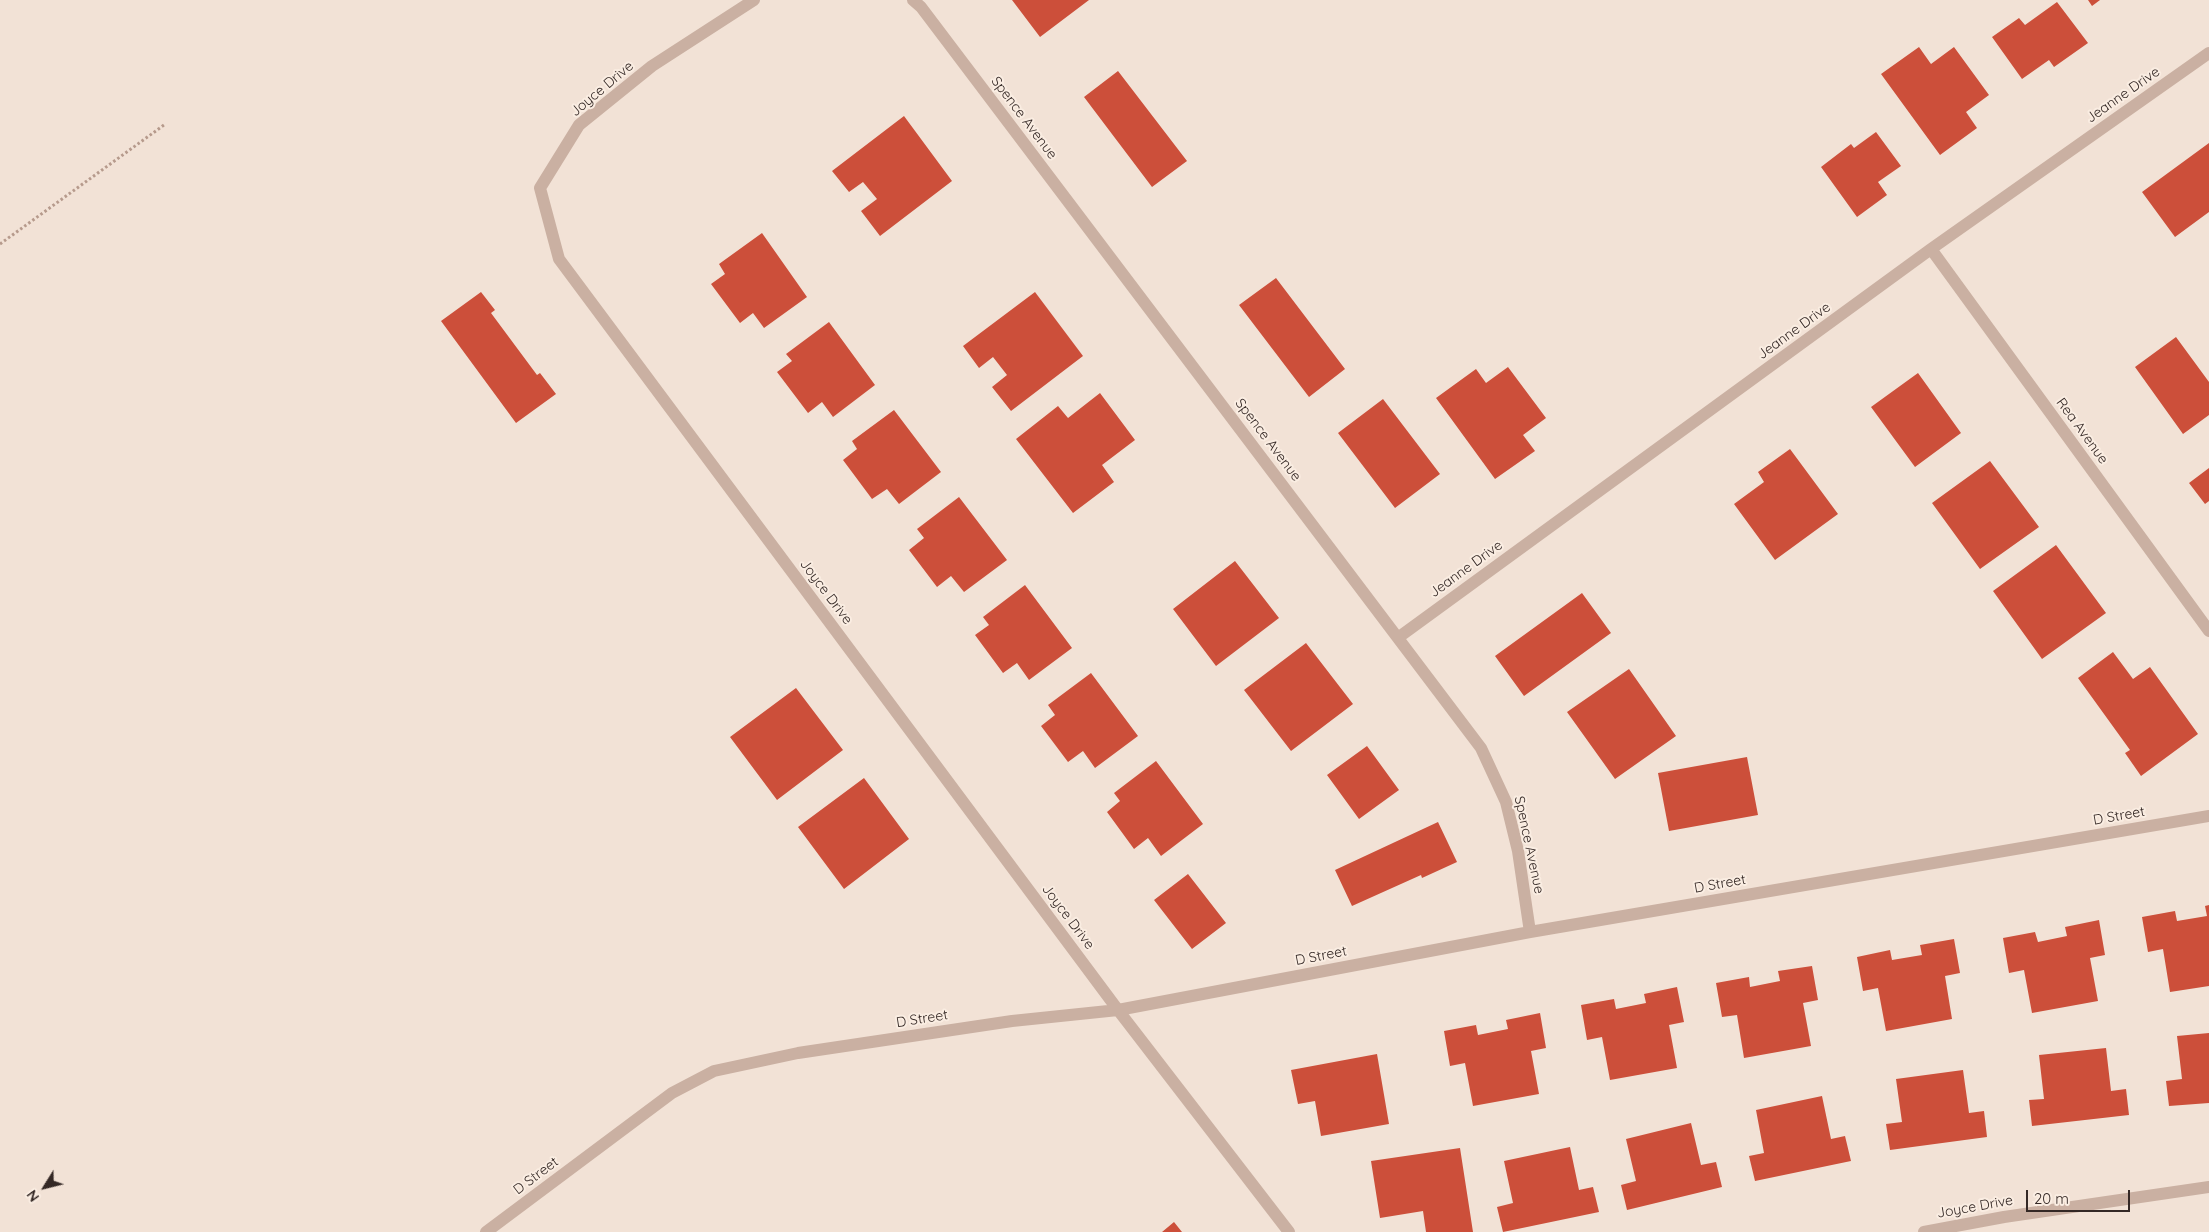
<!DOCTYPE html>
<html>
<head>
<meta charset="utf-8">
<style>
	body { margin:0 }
	#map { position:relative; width:2209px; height:1232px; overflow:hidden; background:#f2e2d6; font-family:Quicksand,sans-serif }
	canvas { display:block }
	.north { position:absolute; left:20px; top:1162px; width:50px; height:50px; -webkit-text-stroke:4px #faede2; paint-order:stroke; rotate:234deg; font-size:14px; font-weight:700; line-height:20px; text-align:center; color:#342825 }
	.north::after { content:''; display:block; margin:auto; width:18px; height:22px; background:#342825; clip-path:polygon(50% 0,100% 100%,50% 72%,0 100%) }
	.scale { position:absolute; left:2026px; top:1190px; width:104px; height:22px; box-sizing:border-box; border:2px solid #342825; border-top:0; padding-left:6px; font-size:15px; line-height:18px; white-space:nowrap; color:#342825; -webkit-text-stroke:4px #faede2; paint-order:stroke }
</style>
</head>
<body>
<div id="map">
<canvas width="2209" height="1232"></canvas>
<div class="north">N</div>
<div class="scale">20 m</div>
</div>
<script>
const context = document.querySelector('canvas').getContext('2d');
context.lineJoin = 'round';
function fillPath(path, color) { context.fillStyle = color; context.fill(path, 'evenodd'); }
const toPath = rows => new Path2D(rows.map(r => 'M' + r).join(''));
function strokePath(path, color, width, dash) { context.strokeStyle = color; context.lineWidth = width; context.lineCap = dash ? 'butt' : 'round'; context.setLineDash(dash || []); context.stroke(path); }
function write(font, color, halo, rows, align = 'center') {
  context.font = font + ' Quicksand,sans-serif'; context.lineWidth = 4; context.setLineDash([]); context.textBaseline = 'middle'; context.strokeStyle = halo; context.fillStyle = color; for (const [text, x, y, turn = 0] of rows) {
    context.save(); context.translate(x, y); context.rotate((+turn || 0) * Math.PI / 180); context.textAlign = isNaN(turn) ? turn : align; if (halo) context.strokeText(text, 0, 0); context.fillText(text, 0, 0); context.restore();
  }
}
fillPath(toPath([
	[1012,0,1089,0,1040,37],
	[2088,0,2100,0,2092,6],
	[2057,2,2088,43,2054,67,2049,60,2022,79,1992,37,2019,18,2025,25],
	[1919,47,1931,64,1954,47,1989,95,1966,112,1977,128,1940,155,1881,74],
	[1118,71,1187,161,1152,187,1084,97],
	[904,116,952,181,880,236,861,211,877,199,863,182,849,192,832,171],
	[1876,132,1901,166,1878,182,1887,195,1857,217,1821,167,1851,144,1854,148],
	[2209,143,2209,212,2175,237,2142,192],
	[762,233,807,297,764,328,753,313,740,323,711,284,725,274,719,264],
	[1276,278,1345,369,1309,397,1239,305],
	[481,292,495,310,491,313,537,375,540,373,556,394,516,423,441,321],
	[1035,292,1083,356,1011,411,992,387,1007,375,993,357,979,368,963,346],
	[829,322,875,385,833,417,822,402,808,413,777,372,792,361,786,354],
	[2176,337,2209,382,2209,415,2183,434,2135,367],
	[1508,367,1546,418,1523,435,1535,451,1495,479,1436,398,1476,369,1486,383],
	[1918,373,1961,433,1915,467,1871,407],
	[1100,393,1135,440,1102,465,1114,482,1073,513,1016,439,1058,406,1068,418],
	[1383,399,1440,474,1395,508,1338,433],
	[894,410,941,472,899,504,887,489,872,499,843,460,857,449,852,441],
	[1790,449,1838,514,1775,560,1734,504,1764,482,1758,472],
	[1990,461,2039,527,1980,569,1932,503],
	[2209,468,2209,501,2205,504,2189,483],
	[959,497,1007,560,964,592,951,576,937,587,909,550,924,538,917,529],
	[2056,545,2106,613,2042,659,1993,591],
	[1235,561,1279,618,1216,666,1173,609],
	[1025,585,1072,648,1029,680,1017,663,1003,673,975,635,989,625,983,617],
	[1582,593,1611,633,1524,696,1495,656],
	[1306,643,1353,704,1291,751,1244,690],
	[2113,652,2133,679,2150,667,2198,734,2141,776,2125,753,2130,750,2078,678],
	[1629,669,1676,736,1615,779,1567,712],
	[1091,673,1138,736,1095,768,1083,751,1068,762,1041,726,1055,715,1048,705],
	[796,688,843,750,777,800,730,737],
	[1367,746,1399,790,1359,819,1327,775],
	[1747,757,1758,815,1669,831,1658,773],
	[1156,761,1203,824,1161,856,1148,838,1134,849,1107,812,1120,801,1114,793],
	[864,778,909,839,844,889,798,827],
	[1438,822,1457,862,1422,878,1421,875,1352,906,1335,870],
	[1188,874,1226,923,1192,949,1154,900],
	[2209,905,2209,986,2170,992,2163,949,2148,952,2142,917,2175,911,2177,921,2207,916,2205,906],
	[2099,920,2105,955,2090,958,2098,1001,2032,1013,2024,970,2009,973,2003,938,2035,932,2038,942,2067,936,2065,927],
	[1954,939,1960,973,1945,976,1952,1019,1886,1031,1878,988,1863,991,1857,957,1890,950,1892,960,1922,955,1920,945],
	[1812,966,1818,1000,1803,1003,1811,1046,1744,1058,1737,1015,1722,1017,1716,983,1749,977,1750,987,1780,981,1778,971],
	[1677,987,1684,1022,1669,1025,1677,1068,1610,1080,1602,1037,1587,1040,1581,1005,1614,999,1616,1009,1646,1003,1644,994],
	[1540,1013,1546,1048,1531,1051,1539,1094,1473,1106,1465,1063,1450,1066,1444,1031,1476,1025,1478,1035,1508,1029,1506,1020],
	[2209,1033,2209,1103,2169,1106,2166,1081,2182,1079,2177,1036],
	[2106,1048,2111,1091,2126,1089,2129,1115,2032,1126,2029,1100,2044,1099,2039,1055],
	[1377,1054,1389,1124,1321,1136,1315,1101,1298,1104,1291,1070],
	[1963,1070,1969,1113,1984,1111,1987,1137,1890,1150,1886,1124,1902,1122,1896,1079],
	[1822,1096,1831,1139,1845,1136,1851,1161,1755,1181,1749,1156,1764,1153,1756,1110],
	[1691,1123,1701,1165,1716,1162,1722,1187,1627,1210,1621,1185,1636,1181,1626,1139],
	[1570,1147,1579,1190,1593,1187,1599,1212,1503,1232,1497,1207,1513,1203,1504,1161],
	[1460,1148,1473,1232,1426,1232,1423,1211,1380,1218,1371,1161],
	[1174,1222,1182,1232,1162,1232]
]), '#cc4f3a');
strokePath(toPath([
	[0,244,164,125]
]), '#b69a8c', 3, [2.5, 2.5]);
strokePath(toPath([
	[754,0,652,66,579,125,540,188,559,259,1118,1010,1289,1232],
	[913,0,921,7,1481,748,1506,802,1518,851,1530,932],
	[1931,249,2209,631],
	[1399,637,1931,249,2209,53],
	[486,1232,672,1093,714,1071,798,1053,1012,1021,1118,1010,1530,932,2209,816],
	[1924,1232,2004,1217,2209,1187]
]), '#cab0a2', 12);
write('14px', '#342825', '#faede2', [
	["Joyce Drive",602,89,-40],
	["Jeanne Drive",2123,95,-35],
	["Spence Avenue",1024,118,53],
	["Jeanne Drive",1794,331,-36],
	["Rea Avenue",2082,431,54],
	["Spence Avenue",1268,440,53],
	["Jeanne Drive",1466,569,-36],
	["Joyce Drive",826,592,53],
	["D Street",2119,816,-10],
	["Spence Avenue",1529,845,78],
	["D Street",1720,884,-10],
	["Joyce Drive",1068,917,53],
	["D Street",1321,956,-11],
	["D Street",922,1019,-9],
	["D Street",536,1176,-37],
	["Joyce Drive",1975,1207,-10]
]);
</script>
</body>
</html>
